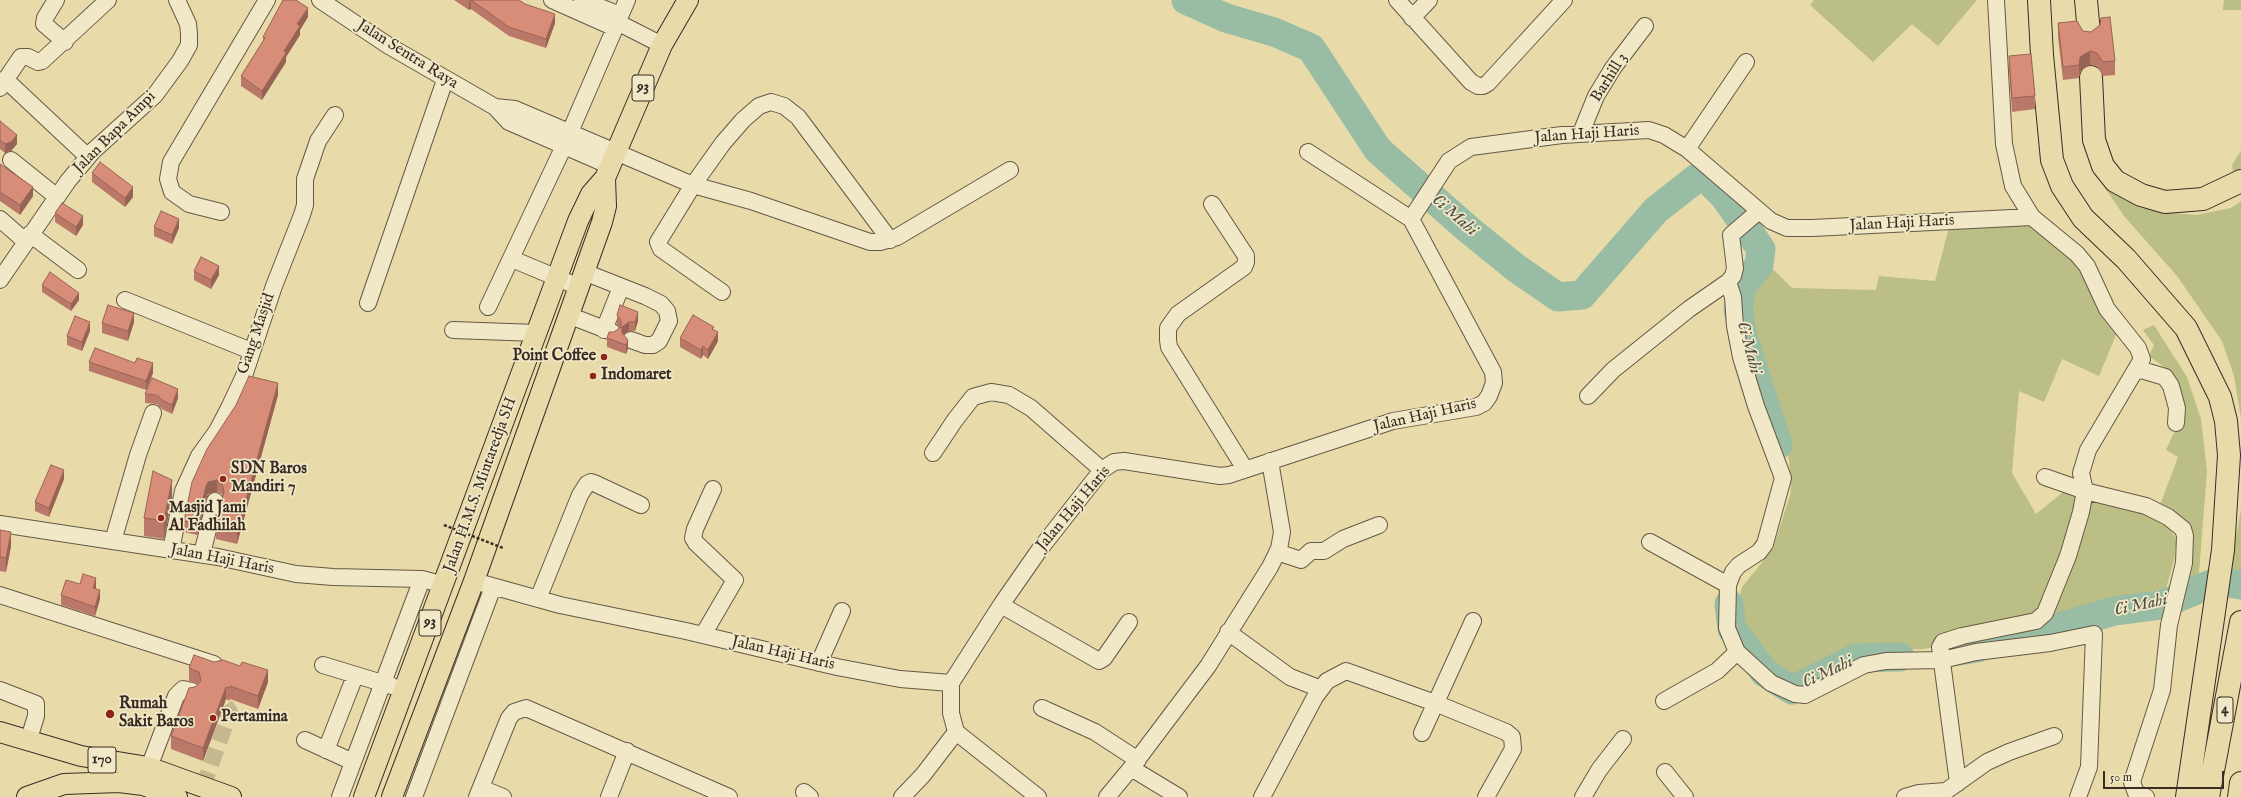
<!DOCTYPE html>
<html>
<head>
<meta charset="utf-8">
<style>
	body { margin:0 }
	#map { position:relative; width:2241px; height:797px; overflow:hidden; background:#e8dba9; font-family:"IM FELL English",serif }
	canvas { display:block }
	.scale { position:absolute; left:2103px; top:771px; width:121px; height:18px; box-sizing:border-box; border:2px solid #3a2c25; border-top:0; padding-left:5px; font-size:12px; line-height:14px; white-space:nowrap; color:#3a2c25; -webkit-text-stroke:3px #f0e8c7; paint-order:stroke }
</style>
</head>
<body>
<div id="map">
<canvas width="2241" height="797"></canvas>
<div class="scale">50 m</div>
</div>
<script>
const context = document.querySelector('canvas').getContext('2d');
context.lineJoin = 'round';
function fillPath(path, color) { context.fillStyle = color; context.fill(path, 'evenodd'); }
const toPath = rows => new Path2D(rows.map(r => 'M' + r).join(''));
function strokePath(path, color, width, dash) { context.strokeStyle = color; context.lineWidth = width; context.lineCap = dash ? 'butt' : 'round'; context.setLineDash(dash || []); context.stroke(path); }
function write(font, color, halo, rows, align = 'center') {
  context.font = font + ' "IM FELL English",serif'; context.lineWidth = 3.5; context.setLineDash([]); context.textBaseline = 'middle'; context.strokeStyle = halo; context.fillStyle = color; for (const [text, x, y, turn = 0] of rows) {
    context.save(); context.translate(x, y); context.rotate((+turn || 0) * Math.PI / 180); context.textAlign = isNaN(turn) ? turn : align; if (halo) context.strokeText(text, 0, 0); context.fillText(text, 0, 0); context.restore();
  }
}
fillPath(toPath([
	[1814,0,1977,0,1938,46,1912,24,1873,62,1810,5],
	[2224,0,2241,0,2241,10,2223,10],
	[2241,151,2241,168,2233,173,2232,165],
	[2105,188,2140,208,2173,213,2196,215,2231,208,2241,201,2241,418,2234,376,2222,341,2177,276,2124,216],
	[2029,221,2079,262,2118,330,2099,376,2062,359,2044,402,2019,391,2012,473,2036,514,2063,492,2078,497,2133,509,2166,524,2177,540,2174,560,2165,592,2094,608,2031,627,1924,649,1863,651,1827,661,1794,682,1770,669,1742,637,1736,613,1742,587,1773,549,1791,492,1789,459,1748,338,1748,294,1752,279,1769,265,1792,288,1876,290,1879,276,1935,281,1949,227],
	[2154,325,2187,377,2201,419,2207,471,2198,585,2181,592,2189,533,2159,508,2178,457,2166,450,2185,409,2171,372,2149,356,2154,345,2143,330],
	[2241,510,2241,577,2229,575]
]), '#bbbe85');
strokePath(toPath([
	[1186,0,1226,18,1274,32,1311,48,1378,150,1468,229,1516,268,1558,297,1582,295,1656,210,1702,174,1724,196,1761,249,1759,265,1743,285,1738,309,1743,337,1778,445],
	[1729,604,1732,629,1765,673,1792,690,1856,658,1900,657],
	[1952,652,1977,648,2009,635,2040,633,2114,611,2161,605,2218,581,2241,585]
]), '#98bca4', 29);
strokePath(toPath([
	[203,787,230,712,224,703,205,696]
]), '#c5b88f', 16, [16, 8]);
const minor = toPath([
	[56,0,45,18,44,24,65,42],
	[320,0,389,46,495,107,509,122,610,166],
	[552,0,615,28],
	[582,0,620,15],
	[1397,0,1471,82,1478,86,1483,86,1488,83,1564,0],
	[1412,18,1429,0],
	[617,22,662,45],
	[5,79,88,157],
	[0,88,21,57,28,57,38,62,42,61,108,0],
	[495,107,515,109,693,185,751,201,870,242,880,242,897,237,1010,170],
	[1581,133,1596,96,1613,68,1645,26],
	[1687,149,1746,62],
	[1308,152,1411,219],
	[11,160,57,197],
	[1212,204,1246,256,1246,262,1244,267,1178,314,1168,328,1168,340,1169,347,1245,469],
	[221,212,189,204,172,192,168,179,171,162,267,0],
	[0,219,25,241],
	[30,234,78,270],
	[512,259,579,287],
	[584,272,645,296,661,304,667,311,669,321,659,341,653,345,645,345,631,340],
	[0,280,68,181,93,151,155,95,180,61,189,45,189,34,188,24,177,0],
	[722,292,661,249,658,242,693,185,723,143,743,120,759,106,771,102,784,106,798,117,890,240],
	[125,300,251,351],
	[368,303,445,80],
	[488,307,564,146,627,0],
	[568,315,612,332],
	[453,330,537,333],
	[604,330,621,287],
	[2138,369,2165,377,2171,386,2177,408,2176,423],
	[1588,396,1613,370,1689,309,1728,282,1733,276,1735,268,1731,235,1759,211],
	[933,453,955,420,973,397,991,392,1009,395,1031,408,1102,470],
	[2045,477,2085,491,2146,506,2168,517,2183,529,2185,536,2184,563,2169,625,2162,690,2132,782,2136,793,2146,797],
	[0,524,218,557,296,574,333,577,422,579,444,585],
	[113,541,138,455,153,413],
	[1650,542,1728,585,1727,628,1737,652,1771,683,1795,694,1805,695,1864,665,1886,661,1942,660,1976,652,2050,643,2094,634,2089,767,2078,797],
	[171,550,183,491,199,456,217,431,229,408,244,376,274,286,302,215,305,205,305,179,318,141,335,115],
	[1277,552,1301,560,1311,551,1324,551,1343,539,1379,525],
	[202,554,215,501],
	[474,581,560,605,686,631,837,667,900,679,951,683],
	[1728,585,1733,572,1739,565,1759,552,1765,544,1783,478,1756,406,1741,357,1735,326,1733,297,1728,282],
	[0,595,214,664],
	[538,599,580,495,587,484,591,482,594,483,641,505],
	[1001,605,1099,661,1104,658,1129,622],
	[1228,632,1290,677,1321,689],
	[703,635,735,580,696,543,693,538,695,529,713,489],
	[819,663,842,611],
	[323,665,392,686],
	[951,683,1001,605,1040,549,1102,470,1114,462,1124,461,1220,476,1229,475,1393,421,1476,407,1484,403,1489,396,1494,383,1493,372,1411,219,1449,161,1471,147,1562,135,1649,130,1664,135,1687,149,1771,221,1787,228,1812,228,2032,217],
	[951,683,951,713,956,732,1038,797],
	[0,690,36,704,36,716,28,742],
	[1664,701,1717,671,1737,652],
	[1042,708,1095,732,1138,760],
	[1422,733,1473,621],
	[305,740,353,762],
	[326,750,355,676],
	[1131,768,1208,666,1270,567,1279,549,1282,532,1270,461],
	[1665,772,1685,797],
	[145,778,176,696,183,689,192,691],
	[1958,783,1940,647,1943,642,1962,636,2036,621,2045,613,2068,556,2081,512,2085,491,2081,473,2088,450,2142,359,2138,348,2107,309,2087,266,2077,254,2032,217,2013,186,2004,144,1996,0],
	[481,788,503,797],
	[804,792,810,797],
	[340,797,422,579],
	[414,797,493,587],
	[477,797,509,718,514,712,526,708,729,797],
	[609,797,627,751],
	[902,797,923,775,956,732],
	[1107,797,1131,768,1179,797],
	[1262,797,1315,697,1327,681,1346,671,1435,703,1506,732,1512,737,1513,749,1486,797],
	[1583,797,1599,770,1623,739],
	[1905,797,1919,793,1946,791,1987,762,2009,752,2054,736]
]);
const major = toPath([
	[0,732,81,756,148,767,231,797],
	[27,797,64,784,119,782,143,785,177,797],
	[364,797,578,221,591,194,605,178,662,45,688,0],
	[392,797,474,581,602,222,606,206,605,178]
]);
const highway = toPath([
	[2039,0,2042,55,2052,160,2062,186,2083,218,2126,259,2186,328,2220,397,2226,421,2229,455,2223,550,2187,797],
	[2086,0,2089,33],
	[2091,77,2094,140,2103,166,2115,181,2141,195,2165,202,2203,199,2241,181],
	[2208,797,2241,622],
	[2239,797,2241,783]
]);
strokePath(minor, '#665846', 18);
strokePath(major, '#3a2c25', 22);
strokePath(highway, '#3a2c25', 24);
strokePath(minor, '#f0e8c7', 16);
strokePath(major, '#e8dba9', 20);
strokePath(highway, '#e8dba9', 22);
strokePath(toPath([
	[444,525,503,548]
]), '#3a2c25', 2.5, [3, 2]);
fillPath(toPath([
	[454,0,519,0,555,23,546,48,509,36,471,9,469,10],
	[308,17,300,30,300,35,286,57,286,62,262,100,241,86,241,76,263,41,263,37],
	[2058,23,2083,31,2115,61,2115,75,2103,76,2097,66,2090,65,2080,71,2079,78,2063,80,2058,37],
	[2009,56,2035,96,2035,109,2012,112,2009,69],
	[0,121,17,144,11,151,5,153,0,149],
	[0,164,33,196,20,215,0,201],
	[92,173,133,197,125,207,92,182],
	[55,213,83,225,76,236,55,222],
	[154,227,179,228,172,244,154,236],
	[194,271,219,275,211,289,194,280],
	[42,285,79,300,71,311,42,292],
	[617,315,638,321,635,331,629,331,624,335,628,349,626,354,607,347,607,338,619,328,617,324],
	[134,322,128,341,102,333,102,323],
	[714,329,718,341,708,359,703,355,701,359,680,347,680,338],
	[90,331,82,351,67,345,67,336],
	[89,362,153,373,146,390,89,371],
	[145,394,178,398,172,414,162,409,157,404,145,403],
	[278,395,237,544,216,539,216,527,223,497,222,494,217,492,208,494,206,498,197,535,184,532,184,521],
	[64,479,49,517,35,511,35,502],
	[172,497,164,539,144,536,144,518],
	[0,530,11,546,6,572,0,571],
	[80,584,96,587,96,589,100,599,95,616,61,605,61,595],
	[189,668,268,682,258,709,230,699,230,701,226,699,203,761,171,749,171,736,195,687,198,684,189,681]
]), '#ba7968');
fillPath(toPath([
	[470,0,471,9,469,10,469,1],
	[308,8,308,17,300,30,300,35,286,57,286,62,262,100,262,91,284,51,297,24],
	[555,14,555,23,546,48,546,39],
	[2090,51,2090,65,2080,71,2079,78,2079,65,2080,57],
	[17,135,17,144,11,151,5,153,5,144],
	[33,187,33,196,20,215,20,205],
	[133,187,133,197,125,207,125,198],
	[83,216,83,225,76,236,76,227],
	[179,219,179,228,172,244,172,235],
	[219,266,219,275,211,289,211,280],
	[79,293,79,300,71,311,71,304],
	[638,312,638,321,635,331,635,322],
	[134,313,134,322,128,341,128,331],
	[90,322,90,331,82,351,82,342],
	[629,322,629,331,622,336,622,327],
	[718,332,718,341,708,359,708,350],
	[628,340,628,349,626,354,626,345],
	[703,346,703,355,701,359,701,350],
	[153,363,153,373,146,390,146,381],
	[278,383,278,395,237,544,237,532],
	[178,389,178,398,172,414,172,405],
	[64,470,64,479,49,517,49,508],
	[172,480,172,497,164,539,164,521],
	[217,480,217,492,208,494,206,498,197,535,197,523,206,486,208,482],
	[11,532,11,546,6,572,6,558],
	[96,578,96,587,93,597,93,588],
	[100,590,100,599,95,616,95,607],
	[268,670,268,682,258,709,258,696],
	[226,687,226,699,203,761,203,748]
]), '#976355');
const building = toPath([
	[283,0,296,0,308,8,297,24,300,26,284,51,286,53,262,91,241,76,265,38,263,37,283,0],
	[471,0,519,0,525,4,555,14,546,39,509,27,471,0],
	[2110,17,2115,61,2103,62,2097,53,2090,51,2080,57,2079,65,2063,67,2058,23,2077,21,2083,31,2091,32,2100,25,2101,18,2110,17],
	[2031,54,2035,96,2012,98,2009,56,2031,54],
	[0,121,17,135,11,142,5,144,0,140,0,121],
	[100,162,133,187,125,198,92,173,100,162],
	[0,164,33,187,20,205,0,192,0,164],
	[62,203,83,216,76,227,55,213,62,203],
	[161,211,179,219,172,235,154,227,161,211],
	[201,257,219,266,211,280,194,271,201,257],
	[50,272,79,293,71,304,42,285,50,272],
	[108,305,134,313,128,331,102,323,108,305],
	[620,305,638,312,635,322,629,322,622,327,622,333,628,340,626,345,607,338,609,332,614,332,621,327,621,321,617,315,620,305],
	[693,315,714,327,712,329,718,332,708,350,703,346,701,350,680,338,693,315],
	[75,316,90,322,82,342,67,336,75,316],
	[95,348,135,363,137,358,153,363,146,381,89,362,95,348],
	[249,376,278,383,237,532,216,527,224,491,222,483,217,480,208,482,206,486,197,523,184,521,192,482,207,449,236,405,249,376],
	[152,378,178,389,172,405,162,400,157,395,145,394,152,378],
	[51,465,64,470,49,508,35,502,51,465],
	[153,471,172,480,164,521,144,518,153,471],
	[0,530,11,532,6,558,0,557,0,530],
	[83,574,96,578,93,588,100,590,95,607,61,595,66,580,80,584,83,574],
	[194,655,214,662,223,660,240,666,242,662,268,670,258,696,230,686,230,688,226,687,203,748,171,736,189,688,195,687,201,681,199,672,189,668,194,655]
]);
fillPath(building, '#d88d79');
strokePath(building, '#976355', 1);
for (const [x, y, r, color] of [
	[604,357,4,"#8f2418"],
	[593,376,4,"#8f2418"],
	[223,479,4,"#8f2418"],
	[161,518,4,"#8f2418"],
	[110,714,5,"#8f2418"],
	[213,718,4,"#8f2418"]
]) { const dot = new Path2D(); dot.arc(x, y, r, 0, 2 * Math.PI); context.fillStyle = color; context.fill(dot); strokePath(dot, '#f0e8c7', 1.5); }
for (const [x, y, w] of [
	[643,88,22],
	[430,623,22],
	[2225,710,16],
	[102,760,28]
]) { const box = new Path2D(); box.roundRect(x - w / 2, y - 13, w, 26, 3); context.fillStyle = '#f0e8c7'; context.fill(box); strokePath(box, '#3a2c25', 1); }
write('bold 15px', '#3a2c25', null, [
	["93",643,88],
	["93",430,623],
	["4",2225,710],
	["170",102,760]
]);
write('16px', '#3a2c25', '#f0e8c7', [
	["Jalan Sentra Raya",407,55,32],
	["Barhill 3",1610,78,-58],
	["Jalan Bapa Ampi",115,133,-45],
	["Jalan Haji Haris",1587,135,-4],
	["Jalan Haji Haris",1902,224,-3],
	["Gang Masjid",257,334,-71],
	["Jalan Haji Haris",1425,416,-13],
	["Jalan H.M.S. Mintaredja SH",481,485,-70],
	["Jalan Haji Haris",1074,509,-50],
	["Jalan Haji Haris",222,560,11],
	["Jalan Haji Haris",783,654,13]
]);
write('bold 16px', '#3a2c25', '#f0e8c7', [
	["Point Coffee",596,357,"right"],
	["Indomaret",601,376],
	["SDN Baros",231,470],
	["Mandiri 7",231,488],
	["Masjid Jami",169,509],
	["Al Fadhilah",169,527],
	["Rumah",119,705],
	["Sakit Baros",119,723],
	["Pertamina",221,718]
], 'left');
write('italic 17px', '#525045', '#f0e8c7', [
	["Ci Mahi",1454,216,41],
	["Ci Mahi",1748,348,75],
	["Ci Mahi",2141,606,-12],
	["Ci Mahi",1828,673,-25]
]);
</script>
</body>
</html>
